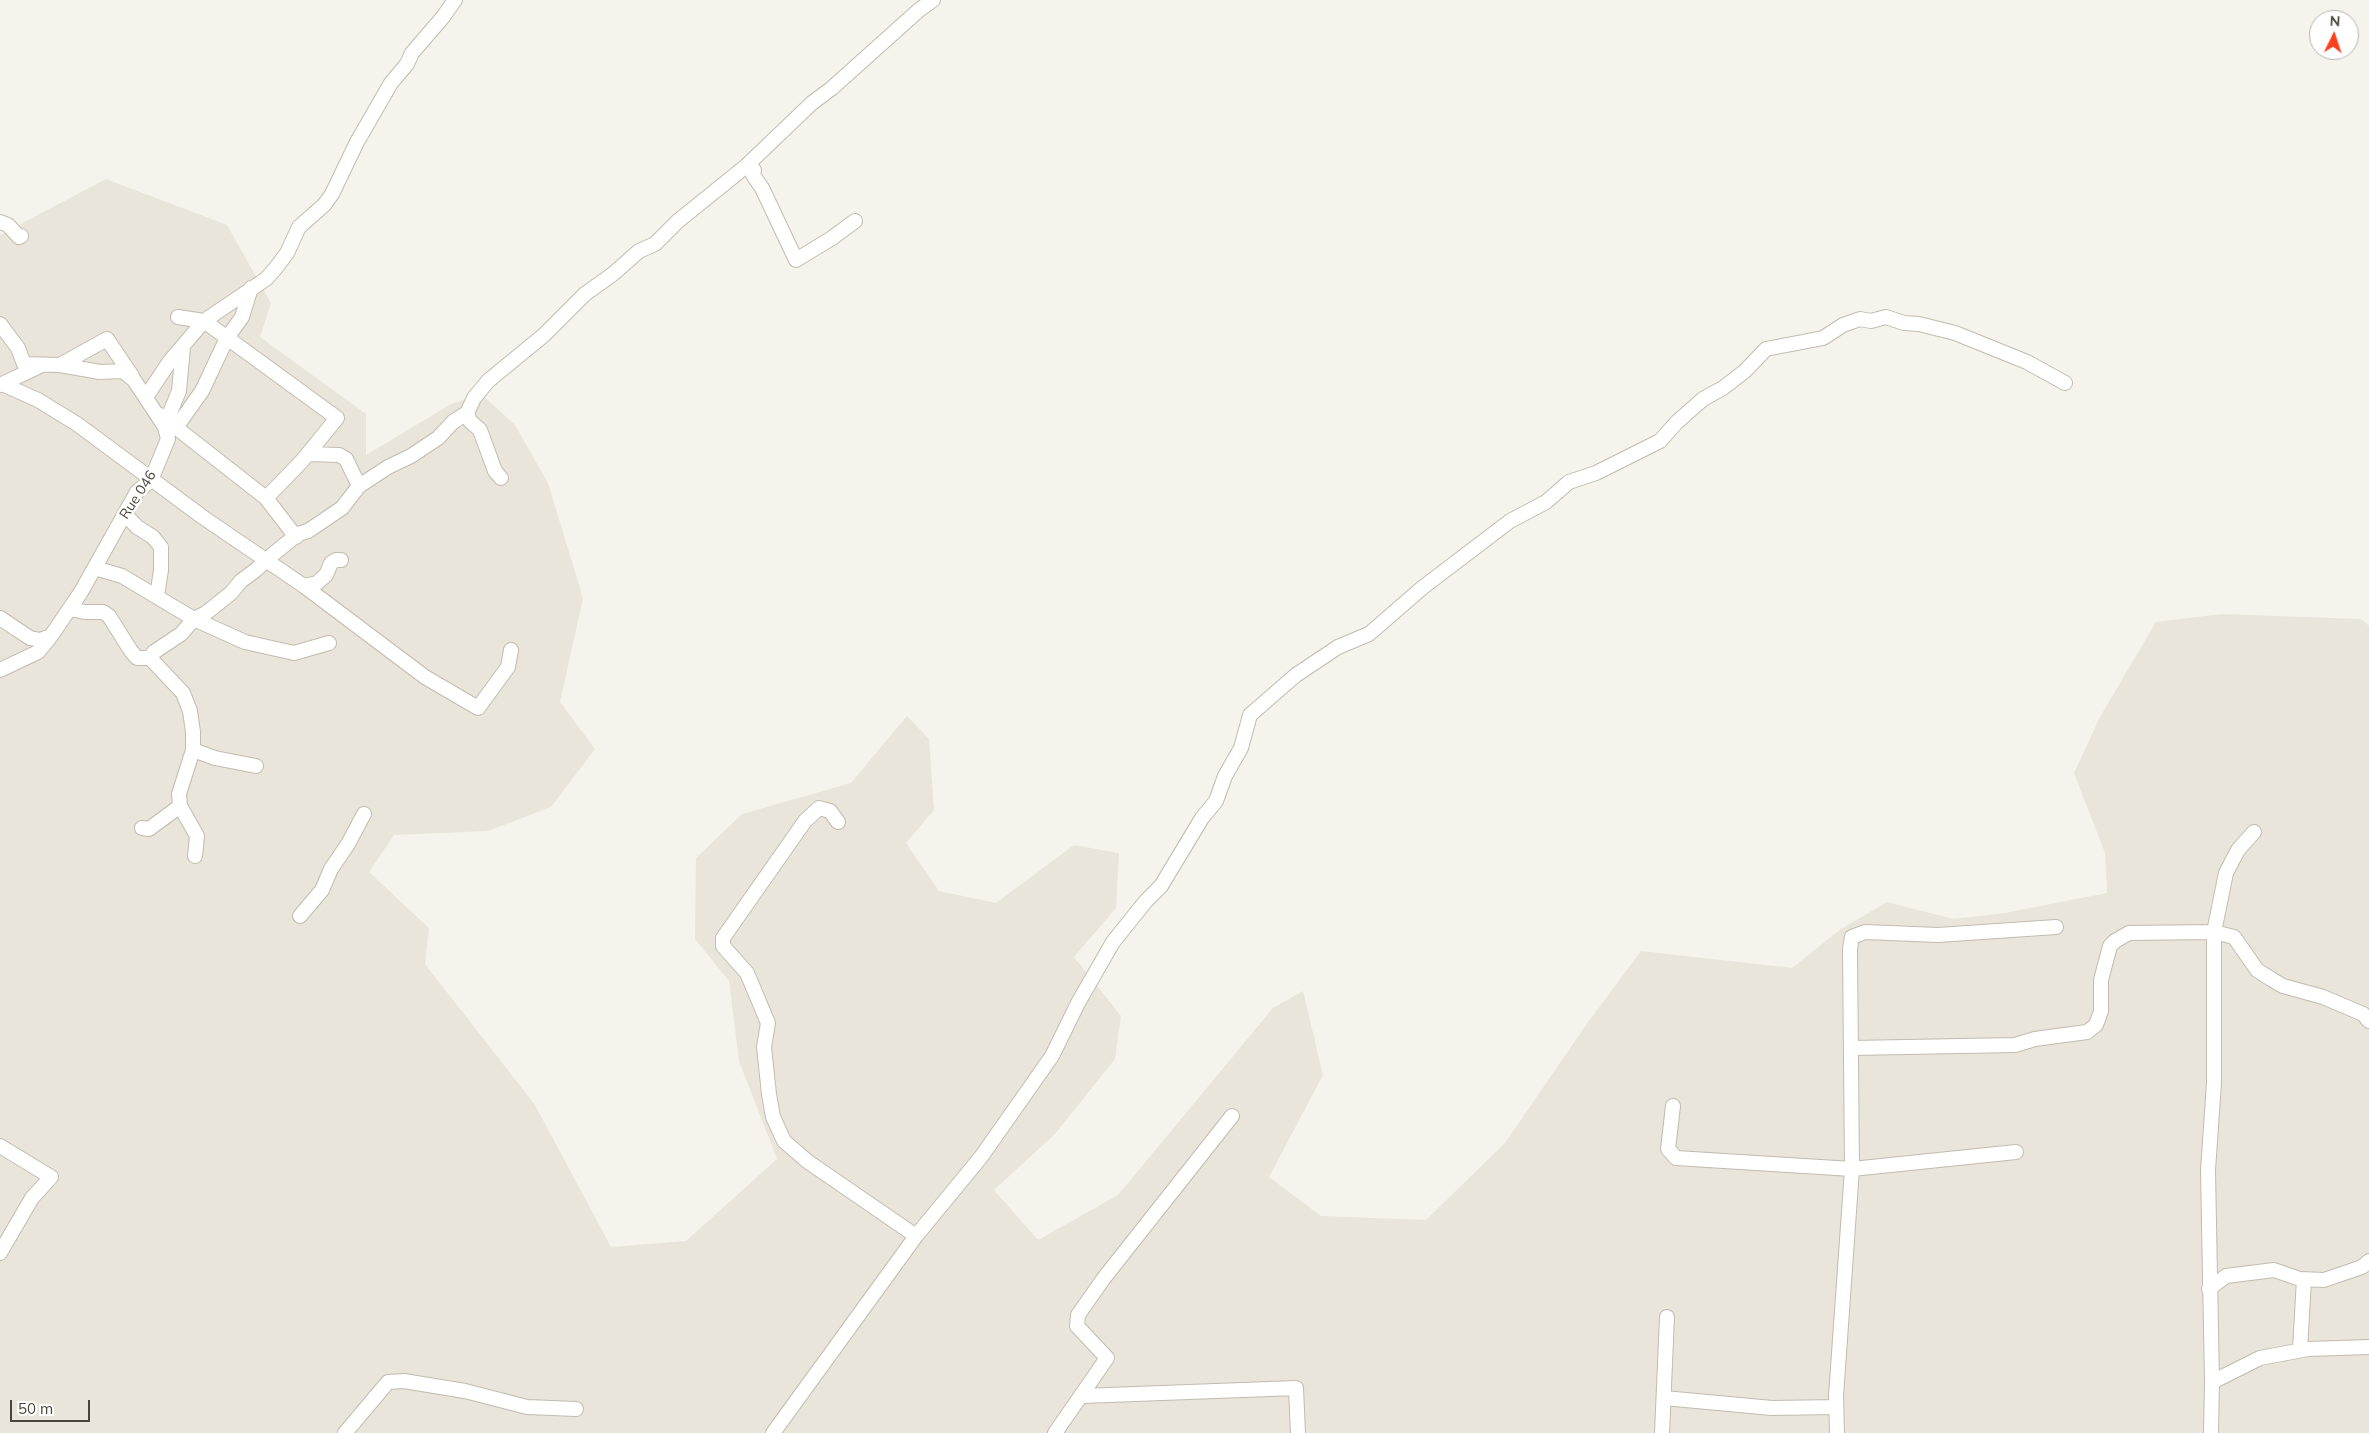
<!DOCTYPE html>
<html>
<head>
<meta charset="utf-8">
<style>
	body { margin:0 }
	#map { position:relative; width:2369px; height:1433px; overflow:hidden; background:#f6f3ec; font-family:Mulish,sans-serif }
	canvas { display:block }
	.north { position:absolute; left:2309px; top:10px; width:50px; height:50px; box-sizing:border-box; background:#fff; border:1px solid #b7b4b0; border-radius:50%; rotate:4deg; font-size:14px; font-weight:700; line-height:20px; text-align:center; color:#4b4439 }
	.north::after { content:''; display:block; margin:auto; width:18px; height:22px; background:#fc3f1d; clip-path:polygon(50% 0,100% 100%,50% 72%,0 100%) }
	.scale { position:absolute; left:10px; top:1400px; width:80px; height:22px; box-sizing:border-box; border:2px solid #4b4439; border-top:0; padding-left:6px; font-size:15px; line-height:18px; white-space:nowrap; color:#4b4439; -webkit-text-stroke:4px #fff; paint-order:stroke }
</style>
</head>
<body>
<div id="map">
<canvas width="2369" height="1433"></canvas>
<div class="north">N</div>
<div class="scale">50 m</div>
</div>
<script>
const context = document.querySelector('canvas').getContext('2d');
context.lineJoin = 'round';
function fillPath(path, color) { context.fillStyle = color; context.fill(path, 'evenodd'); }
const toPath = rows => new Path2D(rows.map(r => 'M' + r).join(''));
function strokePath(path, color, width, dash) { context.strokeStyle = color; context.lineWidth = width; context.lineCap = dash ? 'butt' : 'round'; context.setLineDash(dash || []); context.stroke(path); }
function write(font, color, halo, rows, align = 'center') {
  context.font = font + ' Mulish,sans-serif'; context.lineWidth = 5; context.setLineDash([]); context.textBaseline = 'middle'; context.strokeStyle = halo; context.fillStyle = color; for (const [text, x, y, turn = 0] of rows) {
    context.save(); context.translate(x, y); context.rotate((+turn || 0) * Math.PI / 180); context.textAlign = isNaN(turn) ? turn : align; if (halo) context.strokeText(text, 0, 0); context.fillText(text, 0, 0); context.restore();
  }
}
fillPath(toPath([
	[106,179,227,225,271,303,260,337,366,414,366,455,451,404,481,394,515,425,548,483,583,598,560,702,595,749,551,807,488,831,394,835,369,872,429,928,425,964,535,1105,611,1247,686,1241,777,1159,739,1061,729,981,695,939,696,858,742,814,851,783,907,716,929,739,934,810,906,843,939,891,996,903,1074,845,1119,853,1116,908,1074,957,1121,1016,1115,1059,1055,1134,994,1190,1038,1240,1118,1195,1273,1008,1303,991,1323,1075,1269,1177,1321,1216,1426,1220,1505,1143,1586,1025,1641,951,1792,968,1841,929,1887,902,1953,919,2005,913,2107,893,2105,853,2074,773,2100,717,2156,622,2222,614,2361,619,2369,626,2369,1433,0,1433,0,235]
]), '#eae5da');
const minor = toPath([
	[748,164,754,170,753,175,762,188,796,260,832,238,855,221],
	[0,222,8,225,19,237,21,236],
	[178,317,204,321,266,279,275,269,287,253,299,227,324,205,332,194,357,142,391,83,407,64,412,53,443,17,455,0],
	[0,324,18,348,24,364,60,365,100,372,123,371,134,380,165,427,168,439,151,480,137,492,81,592,51,636,38,652,0,670],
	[60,365,107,339,132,376],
	[2,384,38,400,77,424,204,518,304,586,425,677,478,708,508,667,511,650],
	[0,385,40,366],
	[146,397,170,361,204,321,337,418,302,461,266,498,160,415],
	[467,413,470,421,480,430,495,471,501,478],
	[167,420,179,391,183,347],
	[174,424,180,422,202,391,227,338,242,317,251,288],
	[308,454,339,455,346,459,359,486],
	[266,498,296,537],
	[125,514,137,527,153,537,161,547,161,570,157,596],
	[95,568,122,576,194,619,245,642,294,653,329,643],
	[304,586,317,583,326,575,331,563,336,560,341,560],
	[70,609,85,612,103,612,109,616,131,651,137,658,150,658,183,693,190,711,193,732,193,750,215,758,256,766],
	[0,618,30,638,40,640,51,636],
	[150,658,154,652,181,634,194,619,206,613,231,593,241,581,257,569,272,555,298,534,308,531,342,508,359,486,388,467,411,456,438,438,453,422,467,413,474,398,488,381,544,335,585,294,613,274,639,251,655,244,678,221,745,167,812,103,832,88,919,10,933,0],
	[193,750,179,794,180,806,197,836,195,856],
	[838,822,830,811,819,808,805,821,723,938,723,946,747,973,768,1023,764,1047,769,1094,773,1117,784,1141,807,1161,916,1236],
	[142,828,149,829,180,806],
	[300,916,322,890,331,869,348,844,364,814],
	[1852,1048,2015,1045,2035,1039,2087,1032,2096,1025,2101,1011,2101,980,2110,946,2115,941,2129,933,2214,932,2234,937,2257,970,2271,979,2283,986,2323,997,2363,1014,2369,1021],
	[1673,1106,1668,1149,1676,1158,1852,1169,2016,1152],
	[0,1146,51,1177,32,1198,0,1253],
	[2209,1289,2226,1276,2274,1270,2300,1279,2324,1280,2362,1267,2369,1261],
	[2300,1350,2304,1279],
	[2212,1382,2260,1358,2308,1349,2369,1347],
	[1082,1396,1296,1388,1298,1433],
	[1664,1398,1772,1408,1836,1407],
	[345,1433,388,1382,404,1381,465,1391,527,1407,576,1409],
	[773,1433,916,1236,981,1157,1052,1056,1078,1003,1113,942,1146,901,1161,886,1202,818,1216,801,1225,776,1241,748,1250,715,1296,675,1338,647,1369,634,1422,588,1510,521,1546,502,1569,482,1596,473,1660,441,1677,422,1703,399,1723,388,1745,371,1766,349,1823,338,1843,325,1860,319,1871,321,1886,317,1904,323,1919,324,1955,333,2027,362,2065,383],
	[1055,1433,1107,1358,1077,1326,1078,1315,1104,1278,1232,1116],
	[1662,1433,1667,1317],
	[1837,1433,1836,1396,1852,1169,1850,949,1852,937,1865,932,1938,935,2056,927],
	[2211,1433,2212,1382,2208,1170,2214,1083,2214,932,2226,873,2238,850,2254,832]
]);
strokePath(minor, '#c2bbae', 16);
strokePath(minor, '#fff', 14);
write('14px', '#4b4439', '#fff', [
	["Rue 046",138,495,-57]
]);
</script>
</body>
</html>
